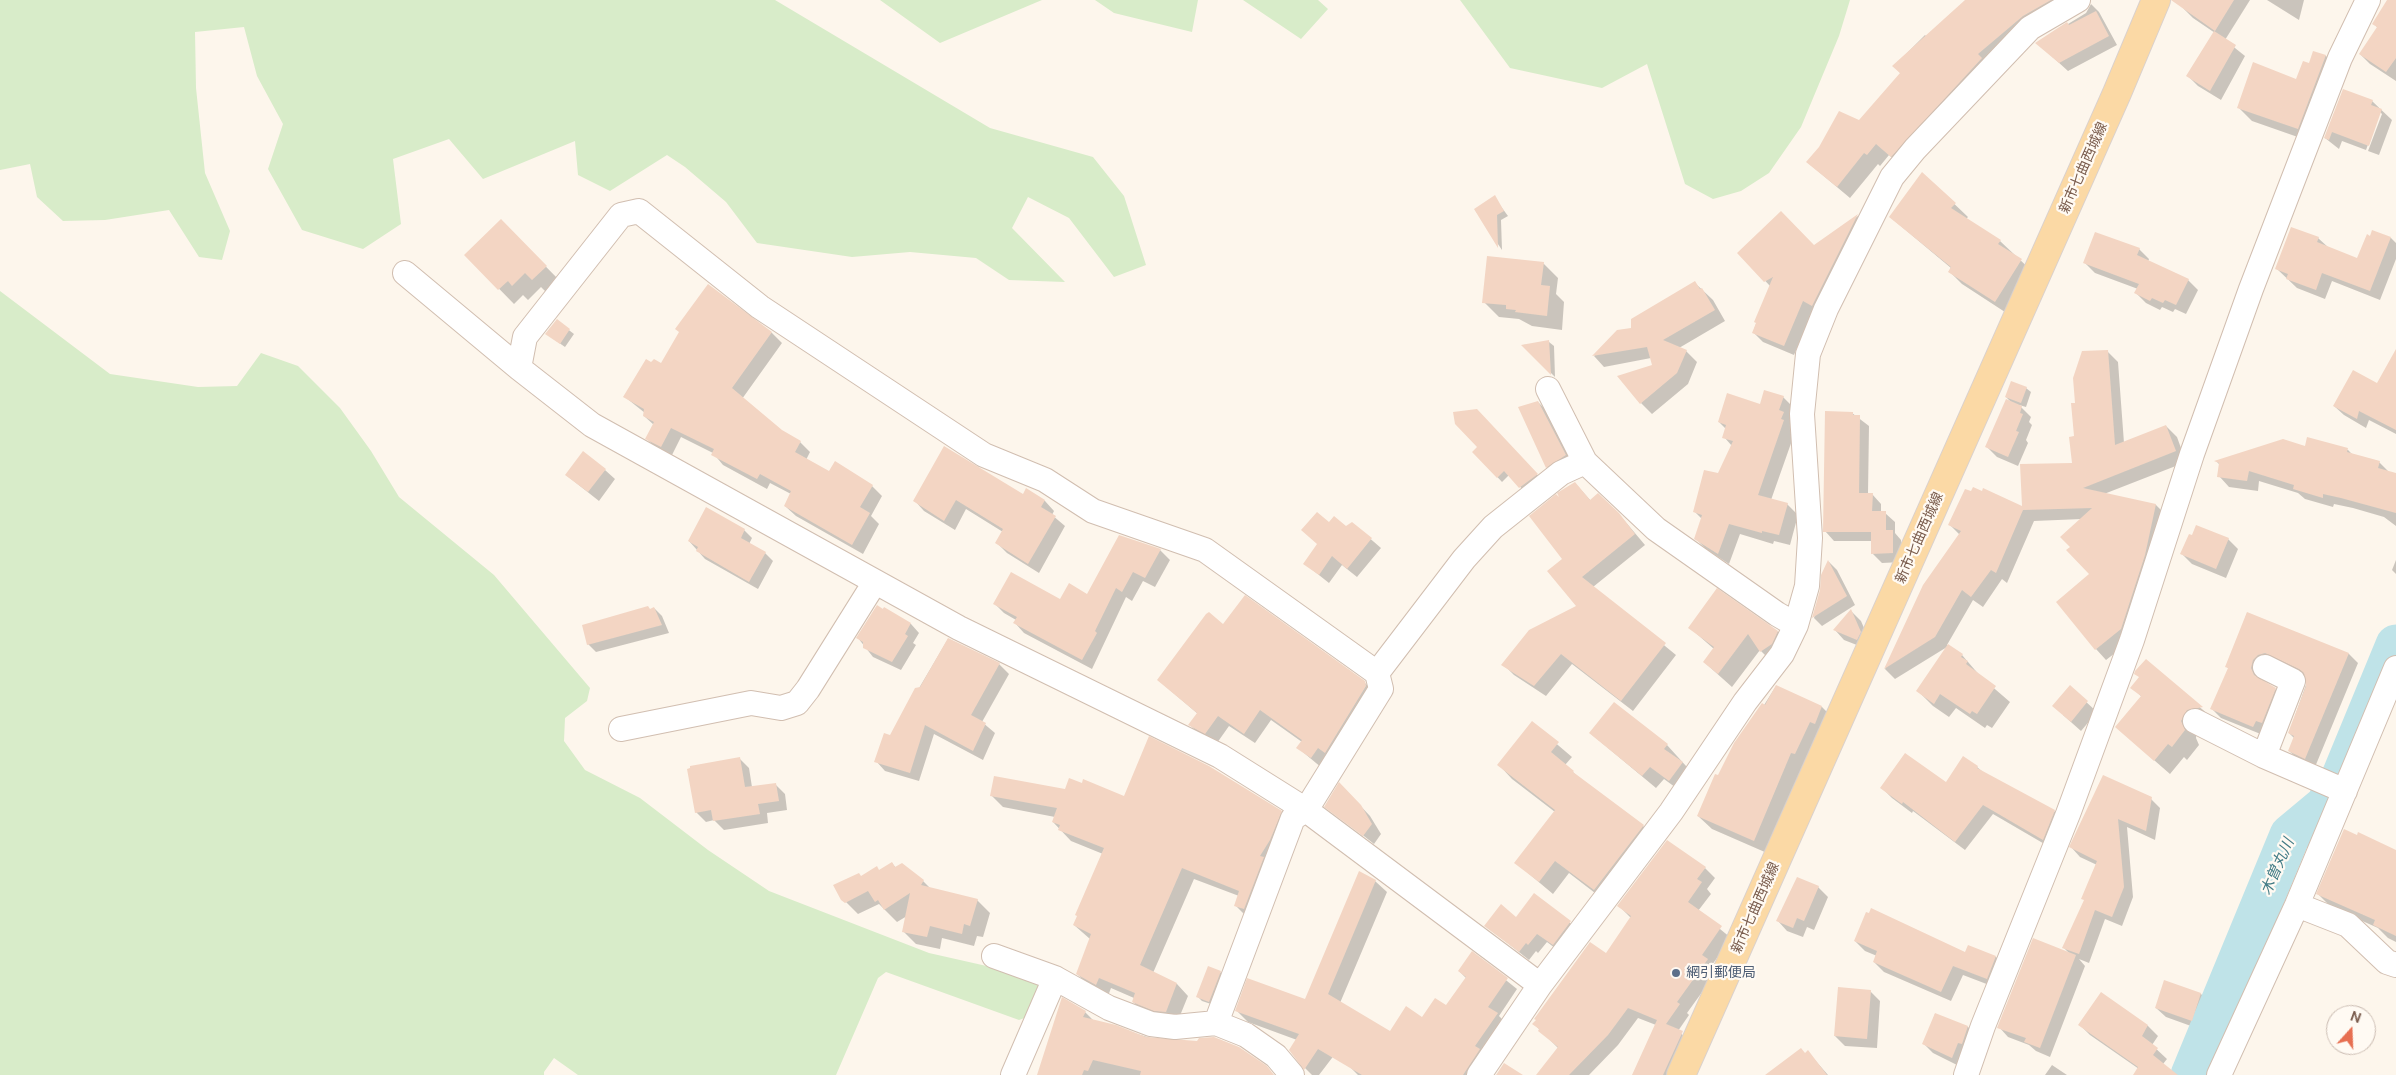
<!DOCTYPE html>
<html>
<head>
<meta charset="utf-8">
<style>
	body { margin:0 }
	#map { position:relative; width:2396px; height:1075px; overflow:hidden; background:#fdf6ec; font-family:"DM Sans",sans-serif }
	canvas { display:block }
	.north { position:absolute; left:2326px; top:1005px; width:50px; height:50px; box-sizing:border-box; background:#fffaf3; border:1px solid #cabbb1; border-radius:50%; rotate:20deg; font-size:14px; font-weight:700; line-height:20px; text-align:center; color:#7a5c4d }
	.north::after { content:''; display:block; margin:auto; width:18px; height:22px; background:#e76f51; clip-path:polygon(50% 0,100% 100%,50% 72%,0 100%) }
</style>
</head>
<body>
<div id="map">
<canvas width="2396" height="1075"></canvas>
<div class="north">N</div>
</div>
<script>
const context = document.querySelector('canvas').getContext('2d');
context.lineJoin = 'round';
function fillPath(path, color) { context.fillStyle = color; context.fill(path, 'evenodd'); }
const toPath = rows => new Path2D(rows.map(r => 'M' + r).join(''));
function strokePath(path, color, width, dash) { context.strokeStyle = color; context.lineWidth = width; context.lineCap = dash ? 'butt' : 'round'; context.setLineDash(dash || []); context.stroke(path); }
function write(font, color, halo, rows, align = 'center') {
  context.font = font + ' "DM Sans","Noto Sans JP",sans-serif'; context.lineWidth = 4.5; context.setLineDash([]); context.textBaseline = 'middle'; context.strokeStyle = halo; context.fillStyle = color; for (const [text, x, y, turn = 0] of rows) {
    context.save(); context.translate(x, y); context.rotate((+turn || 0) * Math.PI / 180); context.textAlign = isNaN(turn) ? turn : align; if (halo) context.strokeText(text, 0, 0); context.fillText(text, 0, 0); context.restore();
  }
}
fillPath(toPath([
	[0,0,775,0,990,128,1093,157,1124,196,1146,265,1114,277,1069,218,1028,197,1012,228,1065,282,1009,280,976,258,910,252,852,257,757,243,726,202,685,167,667,155,610,191,578,175,575,141,483,179,449,139,393,159,401,224,363,249,302,230,268,169,283,124,257,76,244,27,195,32,196,88,205,173,230,231,222,260,199,257,169,210,105,220,63,221,37,197,30,164,0,170],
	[880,0,1042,0,940,43],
	[1095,0,1198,0,1192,32,1114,13],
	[1243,0,1318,0,1328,9,1301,39],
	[1460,0,1850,0,1839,36,1801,127,1769,173,1741,191,1713,199,1685,184,1647,64,1602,88,1510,68],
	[0,291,110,374,198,387,237,386,261,353,298,366,340,408,371,451,399,497,494,575,590,688,587,701,565,718,564,741,585,770,640,798,708,850,769,891,929,953,991,967,1036,982,1040,989,1030,1016,1019,1020,886,972,878,978,836,1075,578,1075,554,1058,544,1072,544,1075,0,1075]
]), '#d8ecc9');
fillPath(toPath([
	[1968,0,2086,0,2036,28,1904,168,1889,155,1880,166,1878,164,1850,198,1807,162,1859,122,1901,74,1894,66,1925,35,1927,37],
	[2189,0,2250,0,2225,40,2245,56,2221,100,2198,86,2188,76,2215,33,2193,18,2183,8],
	[2267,0,2304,0,2299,20],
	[2389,0,2396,4,2396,81,2370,64,2360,54,2378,28,2374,24],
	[2091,4,2099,12,2117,45,2068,71,2037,43,2086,13],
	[2314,52,2326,56,2339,70,2312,142,2252,121,2238,107,2297,81,2310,64],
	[2343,91,2372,101,2392,120,2379,155,2368,151,2382,114,2380,112,2366,150,2342,141,2339,149,2325,138],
	[1923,174,1968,217,1966,219,2000,241,2034,273,2008,314,1962,284,1949,271,1951,268,1890,217],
	[1494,197,1508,216,1501,220,1502,250,1475,210],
	[1858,216,1867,225,1822,315,1813,310,1794,355,1763,342,1753,332,1770,286,1739,253,1814,246],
	[501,221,560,281,548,294,541,287,528,300,523,295,514,304,466,255],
	[2373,231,2391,238,2396,243,2396,259,2380,300,2332,281,2325,299,2297,288,2277,269,2318,238,2329,248,2358,260],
	[2139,249,2149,259,2148,262,2188,280,2198,290,2186,314,2175,309,2173,312,2162,307,2160,310,2146,303,2136,293,2138,289,2095,273,2085,263],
	[1543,263,1558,278,1556,294,1564,302,1562,330,1532,326,1519,319,1499,317,1484,302],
	[1695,283,1713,300,1725,321,1679,348,1686,351,1697,362,1688,384,1652,414,1641,403,1653,366,1651,358,1604,367,1594,356,1618,331,1632,329],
	[708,286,772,333,782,343,742,399,781,432,800,442,810,452,806,460,830,473,872,486,882,496,871,516,879,524,863,554,796,516,785,506,791,494,770,483,767,489,723,465,713,453,681,437,671,457,657,449,647,439,654,425,644,416,645,413,625,397,652,364,662,365],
	[557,321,574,334,565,347,552,338],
	[1549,342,1554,346,1555,377,1523,345],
	[2107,351,2118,362,2124,443,2166,426,2177,437,2186,462,2104,494,2156,505,2167,516,2132,640,2106,660,2096,649,2091,575,2072,548,2082,519,2034,521,2007,583,2002,579,1983,607,1973,600,1947,645,1962,655,1981,677,2010,702,1992,728,1987,725,1985,728,1956,708,1949,717,1933,706,1918,691,1947,647,1895,679,1885,669,1924,586,1960,535,1950,525,2024,508,2074,464,2076,404],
	[2396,375,2396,434,2369,420,2366,428,2344,415,2334,406],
	[2026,388,2031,392,2026,407,2019,405,2031,417,2029,422,2032,425,2026,440,2028,443,2018,466,1997,457,1987,447,2012,403,2006,397],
	[1783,397,1794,408,1790,420,1794,424,1795,432,1771,500,1787,504,1798,515,1790,545,1774,541,1773,544,1740,534,1729,564,1706,549,1695,538,1702,519,1695,512,1718,475,1732,446,1724,437,1726,429,1719,422],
	[1538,402,1547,411,1574,465,1556,476,1547,467],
	[1477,410,1541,479,1525,492,1509,475,1502,482,1474,452,1478,447],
	[1852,413,1869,426,1868,494,1872,494,1881,504,1881,513,1885,513,1895,522,1895,533,1901,540,1902,562,1882,563,1872,553,1872,541,1834,541,1825,531],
	[2308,438,2348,450,2353,455,2379,462,2390,473,2396,475,2396,526,2384,517,2353,508,2334,504,2333,507,2305,499,2298,493,2259,481,2258,491,2229,487,2219,476,2220,465,2217,462,2306,447],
	[605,470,615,479,599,501,566,475],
	[1575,483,1591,501,1618,513,1645,545,1593,587,1676,655,1633,711,1572,664,1546,696,1514,675,1503,664,1578,606,1564,560,1562,502],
	[1027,490,1045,501,1054,511,1052,515,1065,526,1039,573,1007,553,997,543,1003,532,966,509,955,530,924,511,915,501,1023,496],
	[1352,523,1381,548,1357,577,1342,565,1329,583,1305,564,1318,544],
	[744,530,752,538,749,544,765,553,773,561,758,589,705,559,689,541],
	[2192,537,2228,539,2238,549,2226,578,2192,564,2182,554],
	[1160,550,1170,560,1155,587,1143,581,1132,601,1126,597,1092,669,1024,633,1015,623,1016,620,1004,613,995,604,1061,600,1087,595],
	[2396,560,2396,574,2392,570],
	[1829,562,1837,570,1855,605,1822,626,1814,618],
	[654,608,662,616,669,633,596,652,588,644],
	[884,608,911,624,919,633,913,643,916,645,901,670,873,657,858,638],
	[1851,611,1861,621,1870,642,1867,649,1844,640,1835,630],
	[2247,613,2349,654,2358,663,2315,767,2299,760,2289,751,2294,738,2289,733,2308,679,2306,676,2275,662,2260,677,2261,682,2275,689,2284,698,2263,735,2221,718,2212,709,2229,669,2227,667],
	[1224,625,1364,682,1375,693,1322,768,1298,748,1302,742,1271,720,1255,743,1229,726,1217,743,1201,736,1190,725,1198,714,1158,680],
	[1690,628,1777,631,1791,645,1774,664,1760,650,1732,687,1704,662,1714,649],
	[948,639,999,664,1009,674,982,722,995,733,983,760,934,734,919,781,885,771,876,761],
	[2146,661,2217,722,2197,729,2196,738,2199,745,2187,760,2184,757,2170,774,2116,727,2142,697,2132,688,2140,678],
	[1776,686,1822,707,1835,720,1767,853,1712,829,1698,816,1719,777],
	[2070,687,2097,712,2081,731,2063,715],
	[1532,723,1572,757,1565,765,1584,782,1643,826,1657,839,1608,903,1569,873,1553,894,1516,863,1555,812,1512,779,1499,765],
	[1590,733,1667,745,1696,777,1683,793,1664,779,1656,788],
	[739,758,749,768,752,787,775,784,785,794,787,810,767,813,768,823,724,830,714,820,706,822,696,812],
	[1977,767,1983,772,2054,811,2064,821,2053,849,1993,814,1965,850,1913,811,1912,813,1892,798,1882,788,1947,784],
	[1340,784,1370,816,1381,834,1374,844,1326,806],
	[1066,791,1281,812,1293,824,1247,917,1235,905,1239,896,1194,879,1153,973,1177,984,1188,996,1177,1023,1145,1013,1133,1002,1134,998,1111,988,1108,996,1089,985,1077,974,1090,939,1074,925,1103,854,1071,841,1053,822,1055,817,1003,807,991,795],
	[2151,799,2160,808,2155,840,2127,827,2133,897,2122,926,2105,919,2089,963,2079,959,2085,966,2050,1057,2036,1051,2029,1045,2008,1037,1999,1027,2069,953,2064,948,2085,900,2097,865,2080,857,2071,847],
	[2396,851,2396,942,2388,938,2378,928,2331,907,2318,894],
	[892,863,896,868,923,881,931,889,977,900,990,913,983,937,977,936,974,946,942,938,940,949,916,944,903,931,907,916,897,922,879,904,858,914,846,902,862,877,880,871],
	[1705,868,1715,878,1707,889,1711,894,1698,911,1731,938,1712,965,1718,970,1687,1013,1689,1015,1678,1031,1692,1043,1678,1075,1633,1075,1656,1025,1638,1018,1618,1045,1589,1075,1538,1075,1558,1048,1534,1024,1607,955,1631,918,1619,906],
	[1375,881,1387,892,1340,1003,1361,1020,1319,1075,1312,1075,1304,1067,1297,1040,1248,1022,1237,1011,1306,1001],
	[1818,887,1828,897,1814,930,1807,927,1803,937,1787,931,1778,921],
	[1535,895,1580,931,1563,954,1547,942,1538,953,1536,951,1529,960,1486,926,1516,918],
	[1855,941,1996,957,2005,967,1997,988,1963,975,1951,1001,1884,972,1874,962,1877,956,1865,951],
	[1472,953,1517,989,1499,1016,1507,1024,1481,1075,1358,1075,1349,1066,1390,1033,1447,1007,1466,978,1459,971],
	[1220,972,1225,977,1214,1005,1202,1001,1197,996],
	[2165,982,2201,994,2211,1004,2202,1030,2166,1017,2156,1008],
	[1870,991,1880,1001,1877,1048,1845,1046,1835,1036],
	[2101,994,2148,1026,2158,1036,2152,1045,2167,1059,2163,1064,2172,1075,2135,1075,2139,1069,2090,1035,2080,1025],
	[1085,1012,1094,1021,1274,1075,1039,1075],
	[1935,1014,1968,1027,1977,1036,1961,1067,1933,1053,1924,1044],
	[1808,1052,1828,1075,1779,1075,1805,1054],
	[2052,1065,2067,1075,2045,1075]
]), '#0003');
strokePath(toPath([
	[2191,1075,2290,835,2326,805,2342,776,2396,645]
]), '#bfe3e8', 41);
fillPath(toPath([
	[1965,0,2051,0,2023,16,1978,54,1982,58,1891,157,1876,144,1867,155,1864,153,1837,187,1806,162,1819,147,1839,111,1859,120,1900,73,1892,66],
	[2171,0,2234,0,2215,31],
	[2387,0,2396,0,2396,58,2386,72,2359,54,2377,27,2372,24],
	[2096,11,2109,36,2059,63,2035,43,2067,22,2069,25],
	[2214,31,2236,45,2210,91,2186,76],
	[2313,51,2326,55,2298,129,2237,108,2253,62,2296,79,2303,61,2309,63],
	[2343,89,2373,100,2371,105,2382,109,2369,146,2332,132,2329,140,2324,138],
	[1922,172,1956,203,1951,208,2001,240,1998,244,2022,259,1995,302,1948,272,1951,267,1889,217],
	[1495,195,1504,211,1497,215,1498,248,1474,209],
	[1781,211,1814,245,1858,214,1812,306,1803,301,1784,346,1752,333,1756,323,1754,322,1773,277,1764,282,1737,253],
	[501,219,547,266,532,280,525,273,512,286,508,281,498,290,464,255],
	[2291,227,2319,237,2317,242,2357,258,2367,234,2370,236,2372,230,2391,237,2370,291,2322,273,2316,290,2286,279,2288,274,2275,269],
	[2095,232,2140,248,2137,255,2189,279,2176,305,2165,300,2163,303,2152,298,2150,301,2134,293,2139,284,2083,263],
	[1487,256,1544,262,1541,285,1550,286,1547,316,1515,312,1516,310,1506,309,1506,305,1482,303],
	[1695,281,1700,289,1702,288,1715,310,1663,340,1687,350,1677,373,1640,404,1617,376,1652,365,1647,347,1592,356,1617,330,1631,328,1631,319],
	[708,284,772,332,732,388,782,430,801,441,795,452,829,471,835,461,873,485,860,507,870,513,852,545,784,506,791,491,760,474,757,479,711,455,714,449,671,428,661,447,645,439,654,422,643,416,644,409,623,397,646,359,651,362,654,359,661,363,679,332,675,329],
	[557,319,570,329,560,344,545,334],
	[1549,340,1551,375,1521,345],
	[2396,349,2396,430,2359,411,2357,419,2333,406,2353,370,2377,383],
	[2108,350,2115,445,2166,425,2176,451,2083,488,2156,504,2145,555,2121,629,2095,650,2056,602,2089,574,2066,550,2070,547,2060,537,2092,508,2023,510,1996,573,1991,570,1971,597,1962,590,1935,637,1884,669,1923,585,1961,531,1948,525,1965,489,1971,491,1973,487,1982,491,1983,488,2022,506,2020,464,2072,463,2069,437,2074,436,2071,403,2075,403,2073,378,2082,351],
	[2011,381,2027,387,2021,403,2005,397],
	[1764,390,1784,396,1779,410,1784,412,1781,419,1784,420,1758,495,1788,503,1779,535,1762,531,1762,533,1729,524,1718,554,1694,539,1702,515,1693,512,1704,470,1718,473,1733,441,1722,438,1726,425,1718,422,1727,393,1760,404],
	[2006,399,2022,406,2020,413,2023,414,2016,431,2019,432,2008,457,1985,447],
	[1538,401,1566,455,1546,468,1518,407],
	[1477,409,1538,474,1519,488,1504,471,1497,478,1472,452,1477,447,1455,424,1453,412],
	[1825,411,1853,412,1853,415,1860,415,1859,493,1873,493,1872,511,1886,511,1886,530,1893,530,1893,553,1871,554,1871,532,1823,532],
	[2307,437,2348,448,2347,452,2380,461,2378,468,2396,473,2396,513,2341,498,2323,494,2323,498,2293,489,2294,485,2249,471,2247,481,2217,477,2219,463,2214,461,2283,439,2305,446],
	[944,446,1023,494,1026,488,1045,500,1041,507,1056,516,1028,564,995,543,1003,529,956,500,944,521,913,501],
	[583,451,606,469,588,492,565,475],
	[1575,482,1590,500,1598,493,1619,513,1635,534,1582,577,1666,643,1621,701,1561,654,1534,686,1501,665,1529,630,1576,606,1547,571,1562,559,1529,516,1556,494,1559,497,1557,493],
	[706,507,745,529,741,538,766,552,749,582,696,551,698,547,688,541],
	[1317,512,1329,522,1334,516,1346,526,1352,522,1372,538,1347,569,1332,556,1319,575,1303,564,1317,544,1301,530],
	[2196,525,2229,538,2216,569,2180,554,2189,534,2192,535],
	[1119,535,1161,549,1145,578,1133,572,1122,592,1116,588,1095,631,1097,633,1082,660,1013,623,1017,617,993,604,1011,572,1060,599,1069,583,1087,594],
	[1828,560,1847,596,1812,618,1820,590,1821,575],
	[1717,588,1778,631,1772,644,1760,652,1748,634,1718,674,1703,662,1714,647,1688,628],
	[1245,595,1365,681,1366,686,1325,753,1318,748,1311,758,1296,748,1302,740,1260,710,1244,734,1218,716,1205,734,1188,725,1197,713,1157,680,1206,614,1209,612,1223,624],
	[877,605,883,609,884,607,911,623,905,634,908,636,892,662,863,648,863,642,856,638],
	[648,606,650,609,654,607,662,625,587,645,582,625],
	[1851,609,1861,632,1857,640,1833,630],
	[2247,612,2349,653,2305,759,2288,751,2294,736,2288,733,2306,686,2304,673,2299,669,2265,653,2258,655,2253,660,2251,668,2254,675,2276,688,2262,723,2256,721,2253,727,2210,709,2228,668,2225,667],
	[948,638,1000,663,971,715,986,723,973,751,925,725,910,773,874,762,884,733,890,735,915,688,920,687],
	[1948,644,1963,654,1961,657,1968,661,1966,664,1996,686,1977,714,1972,711,1970,714,1940,694,1934,704,1916,691],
	[2146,659,2203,707,2187,710,2181,721,2185,730,2172,747,2168,744,2154,761,2115,727,2141,696,2130,688,2139,677,2134,674,2135,671],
	[1776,685,1822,706,1815,724,1810,722,1795,754,1791,753,1754,841,1697,816,1715,774,1718,775,1734,743,1762,703,1765,705],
	[2070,685,2088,701,2071,722,2052,706],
	[1614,702,1668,744,1664,749,1683,762,1669,781,1650,767,1642,776,1589,733],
	[1532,721,1559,742,1551,752,1574,771,1573,772,1644,825,1594,890,1555,861,1539,882,1514,863,1555,810,1497,765],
	[1149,736,1209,766,1282,811,1270,840,1260,856,1264,857,1244,909,1234,906,1239,891,1182,868,1140,965,1177,983,1166,1012,1154,1011,1132,1002,1135,993,1099,978,1096,985,1076,974,1091,934,1073,925,1077,916,1075,915,1104,848,1058,830,1060,825,1052,822,1057,808,990,796,994,776,1065,789,1069,778,1082,783,1083,779,1124,796],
	[1905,753,1946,782,1963,756,1978,766,1977,768,2055,810,2043,840,1983,805,1955,842,1903,802,1902,804,1880,788],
	[740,757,745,787,776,783,779,801,758,804,760,814,713,821,711,810,695,813,687,769,690,768,690,766],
	[2103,775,2152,797,2146,831,2118,819,2124,887,2112,917,2095,910,2079,954,2062,948,2084,900,2081,899,2097,861,2069,847],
	[1339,782,1361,805,1372,824,1363,836,1324,807],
	[2344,829,2357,835,2358,832,2396,850,2396,936,2373,925,2375,920,2316,894],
	[1667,840,1706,867,1697,879,1702,882,1688,902,1722,926,1702,955,1708,959,1677,1002,1680,1004,1666,1024,1683,1031,1663,1075,1632,1075,1657,1020,1628,1008,1608,1035,1569,1075,1536,1075,1558,1047,1538,1031,1539,1029,1532,1024,1536,1020,1534,1019,1590,942,1606,953,1631,916,1617,906],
	[892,862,895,867,902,863,924,880,921,885,978,899,970,926,964,924,962,934,930,926,927,937,902,932,910,893,884,910,878,900,875,902,868,891,845,903,841,900,833,885,859,873,861,876,877,866,879,870],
	[1359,871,1376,880,1328,994,1390,1031,1406,1006,1422,1017,1435,998,1446,1005,1466,977,1458,971,1472,951,1508,978,1488,1007,1498,1013,1475,1046,1480,1049,1463,1075,1362,1075,1318,1049,1304,1070,1289,1050,1299,1034,1235,1011,1247,978,1305,999],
	[1797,877,1819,886,1804,921,1797,918,1793,928,1776,921],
	[1534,893,1571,921,1553,945,1537,934,1528,945,1526,943,1519,952,1484,926,1501,904,1516,917],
	[1871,908,1965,952,1968,945,1996,956,1987,979,1953,966,1941,992,1873,962,1877,951,1854,941,1866,912,1869,913],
	[2033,938,2076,955,2040,1048,2024,1042,2026,1038,1997,1028],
	[1208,966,1221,971,1209,1002,1196,997],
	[2164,980,2201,993,2192,1021,2155,1008],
	[1838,987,1871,990,1867,1039,1834,1036],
	[2101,992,2148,1025,2142,1036,2158,1048,2153,1055,2178,1075,2133,1075,2138,1067,2078,1025],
	[1062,997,1086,1011,1083,1017,1116,1025,1146,1037,1197,1041,1199,1038,1214,1037,1239,1047,1267,1066,1274,1075,1140,1075,1141,1071,1093,1060,1088,1071,1084,1070,1082,1075,1037,1075],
	[1935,1013,1968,1026,1962,1044,1958,1043,1952,1058,1922,1044],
	[1801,1048,1805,1053,1808,1050,1827,1075,1765,1075],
	[1504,1063,1523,1075,1496,1075]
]), '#f3d5c3');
const street = toPath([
	[405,273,519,368,592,425,959,628,1220,756,1306,810,1540,985],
	[519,368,525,337,621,215,639,211,760,307,984,455,1045,480,1093,511,1205,550,1377,673,1381,689,1306,810,1293,818,1216,1023],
	[1548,389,1585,462,1656,529,1777,614,1796,625],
	[1377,673,1464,559,1493,527,1561,473,1585,462],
	[2195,721,2264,756,2345,791],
	[621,729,751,703,781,708,797,703,808,689,875,582],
	[2264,756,2293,681,2265,667],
	[2297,905,2348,925,2387,962,2396,965],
	[994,956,1055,978,1109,1008,1151,1024,1175,1027,1216,1023,1246,1035,1276,1056,1292,1075],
	[1013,1075,1055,978],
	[1479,1075,1540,985,1671,812,1745,702,1782,654,1796,625,1807,586,1810,538,1802,414,1808,354,1826,309,1892,177,1915,149,2030,28,2078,0],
	[1966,1075,1983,1026,2068,814,2132,640,2192,454,2251,289,2340,58,2368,0],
	[2219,1075,2297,905,2396,668]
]);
const primary = toPath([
	[1681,1075,2117,93,2156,0]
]);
strokePath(street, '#d1beb0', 26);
strokePath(primary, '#dad1cd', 30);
strokePath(street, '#fff', 24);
strokePath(primary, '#fbd9a5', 28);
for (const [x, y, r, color] of [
	[1676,973,5,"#5c6f8a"]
]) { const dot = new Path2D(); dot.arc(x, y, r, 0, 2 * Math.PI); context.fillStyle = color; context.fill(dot); strokePath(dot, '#fffaf3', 2); }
write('14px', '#7a5c4d', '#fffaf3', [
	["新市七曲西城線",2084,168,-66],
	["新市七曲西城線",1920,538,-66],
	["新市七曲西城線",1756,908,-66]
]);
write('14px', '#4e5e75', '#fffaf3', [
	["網引郵便局",1686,973]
], 'left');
write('italic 15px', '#437c86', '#fffaf3', [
	["木曽丸川",2278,867,-66]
]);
</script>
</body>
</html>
